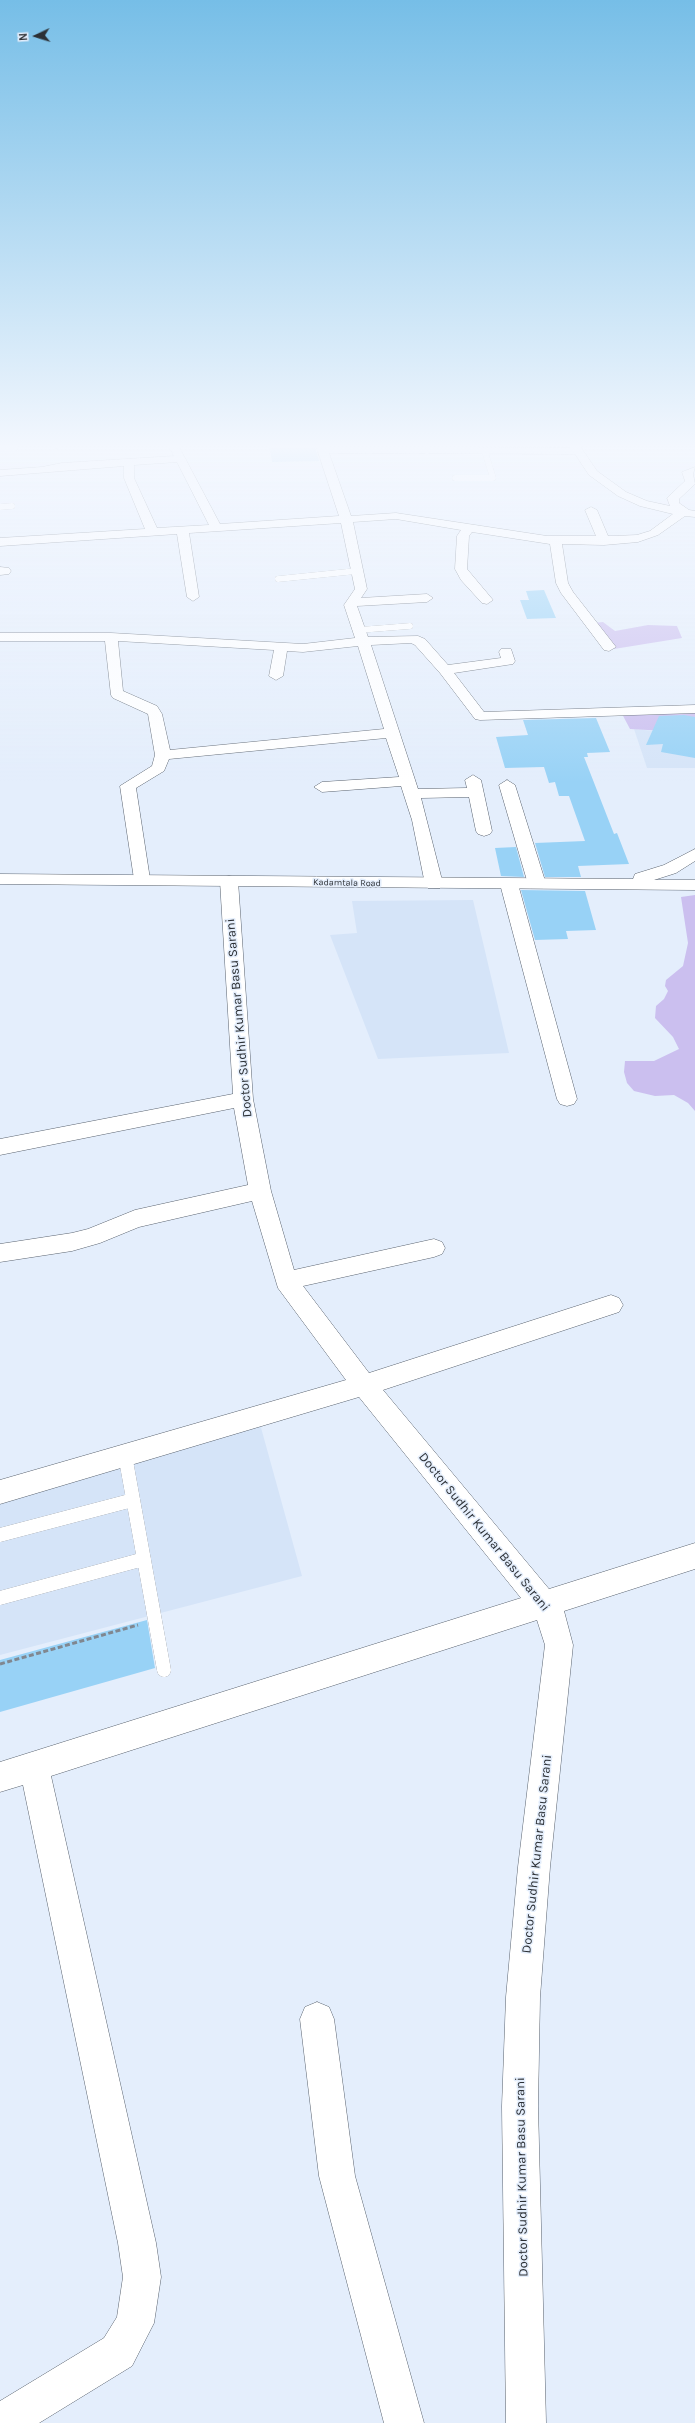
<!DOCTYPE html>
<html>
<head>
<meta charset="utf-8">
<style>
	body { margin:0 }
	#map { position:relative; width:695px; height:2423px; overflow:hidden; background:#e4eefc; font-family:Karla,sans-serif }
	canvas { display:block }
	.north { position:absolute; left:16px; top:16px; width:40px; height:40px; -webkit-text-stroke:3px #e4eefc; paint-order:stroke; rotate:266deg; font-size:11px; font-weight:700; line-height:16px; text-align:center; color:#2c3035 }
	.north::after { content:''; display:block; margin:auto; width:14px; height:18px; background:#2c3035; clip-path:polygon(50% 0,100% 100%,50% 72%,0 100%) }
</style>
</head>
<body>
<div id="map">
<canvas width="695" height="2423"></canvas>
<div class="north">N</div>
</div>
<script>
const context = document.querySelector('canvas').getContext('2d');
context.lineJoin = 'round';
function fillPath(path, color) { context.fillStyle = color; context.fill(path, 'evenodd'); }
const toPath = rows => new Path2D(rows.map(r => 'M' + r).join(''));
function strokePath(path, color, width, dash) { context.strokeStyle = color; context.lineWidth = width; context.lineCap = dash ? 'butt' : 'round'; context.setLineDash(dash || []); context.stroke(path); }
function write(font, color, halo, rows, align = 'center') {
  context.font = font + ' Karla,sans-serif'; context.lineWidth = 3; context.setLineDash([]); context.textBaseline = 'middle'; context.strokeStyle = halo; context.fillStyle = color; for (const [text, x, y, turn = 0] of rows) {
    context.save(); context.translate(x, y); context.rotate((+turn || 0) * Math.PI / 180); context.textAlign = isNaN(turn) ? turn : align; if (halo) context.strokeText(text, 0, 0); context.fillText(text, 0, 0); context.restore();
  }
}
fillPath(toPath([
	[634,729,695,735,695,768,647,768],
	[473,900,509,1053,378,1059,330,935,357,933,352,901],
	[260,1424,302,1576,0,1655,0,1500]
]), '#d5e4f8');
fillPath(toPath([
	[603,622,615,631,648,625,677,626,682,638,614,649,593,623],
	[695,710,695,724,683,732,630,729,621,712],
	[695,895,695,1111,688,1103,674,1095,655,1096,634,1091,627,1083,624,1072,625,1061,654,1061,679,1049,673,1037,655,1018,656,1006,664,999,668,991,665,986,666,980,683,966,688,943,681,897]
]), '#cbbfef');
fillPath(toPath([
	[269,443,314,443,319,461,272,462],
	[544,590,556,618,527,619,520,600,529,600,526,591],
	[684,715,695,717,695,758,661,752,663,744,646,745,659,716],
	[596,718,610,752,587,753,588,757,584,757,614,834,617,833,629,864,578,866,581,877,545,877,535,843,585,841,569,796,559,796,555,782,549,783,544,767,505,768,496,737,528,735,523,720],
	[516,847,524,877,501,876,495,848],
	[521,890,585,891,596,930,566,931,568,939,535,940],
	[147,1620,155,1668,0,1712,0,1660]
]), '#98d2f6');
const laneFar1 = toPath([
	[425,443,427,451],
	[0,448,15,448],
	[455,478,493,478,485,452],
	[0,507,12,506],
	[278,579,357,571],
	[359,630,410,626]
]);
const lane = toPath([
	[125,1455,164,1670],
	[0,1535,133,1500],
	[0,1598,144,1559]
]);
const street = toPath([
	[53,443,65,443,56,449,51,446,53,443],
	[167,443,177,443,220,524,339,516,315,443,325,443,327,447,571,448,568,443,578,443,597,471,626,492,647,501,670,506,667,498,685,481,682,472,695,467,693,474,695,484,679,499,679,503,689,510,695,511,695,517,685,516,658,535,638,542,604,545,562,544,568,583,573,592,616,647,609,651,604,650,561,593,556,583,550,544,472,532,469,536,467,569,493,600,487,604,482,603,461,580,455,569,457,536,461,530,396,519,353,522,367,589,361,598,427,594,433,598,427,602,357,606,368,637,418,636,425,639,448,665,501,658,499,652,501,649,511,649,515,661,513,664,454,673,484,712,695,705,695,713,480,720,475,719,440,673,415,645,411,643,371,645,418,789,467,788,465,780,473,775,481,780,492,831,490,834,484,836,478,834,476,831,469,797,421,798,443,884,440,888,428,888,425,884,412,820,401,786,322,792,314,787,322,782,399,777,386,738,169,759,164,771,136,788,150,879,148,883,142,884,136,883,134,879,120,786,152,766,155,755,148,714,113,698,111,695,105,641,0,641,0,633,111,633,303,644,355,638,344,605,355,589,341,523,189,533,199,597,193,601,187,597,177,534,0,546,0,538,145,529,124,478,124,466,0,476,0,470,42,467,62,463,174,456,167,443],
	[329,453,575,454,589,475,618,496,640,506,673,514,650,531,637,535,614,536,608,536,597,510,591,507,585,510,596,536,547,536,396,513,351,516,329,453],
	[177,462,209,525,157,528,134,478,134,465,177,462],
	[118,641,274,650,269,676,276,680,283,676,287,651,303,652,358,646,384,729,170,750,162,714,157,706,123,691,118,641],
	[0,567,9,568,11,571,9,574,0,575,0,567],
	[507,780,515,785,546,884,543,888,531,888,528,884,499,785,507,780],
	[229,876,235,877,238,881,253,1099,271,1191,294,1270,434,1239,442,1242,445,1248,442,1254,434,1257,303,1286,369,1373,611,1295,619,1298,623,1305,619,1312,383,1390,549,1589,695,1543,695,1569,564,1611,573,1645,550,1867,540,1997,538,2106,546,2423,506,2423,502,2106,506,1997,518,1867,545,1645,537,1620,51,1776,156,2243,161,2277,154,2323,132,2366,39,2423,0,2423,0,2401,104,2338,117,2317,123,2277,118,2243,23,1785,0,1792,0,1762,521,1598,359,1397,0,1504,0,1480,346,1380,278,1288,252,1201,139,1227,100,1243,72,1251,0,1262,0,1244,72,1233,88,1229,135,1210,248,1185,234,1108,0,1155,0,1139,233,1094,220,881,223,877,229,876],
	[509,879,515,880,518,884,577,1099,574,1104,567,1106,560,1104,557,1099,500,884,503,880,509,879],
	[317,2002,329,2007,334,2019,355,2176,424,2423,384,2423,319,2176,300,2019,305,2007,317,2002]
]);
const secondary = toPath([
	[695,849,695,861,676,873,654,880,695,880,695,890,0,884,0,874,633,879,635,874,664,865,695,849]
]);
strokePath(laneFar1, '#5a636f', 6);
strokePath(lane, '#5a636f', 14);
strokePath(street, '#5a636f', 1);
strokePath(secondary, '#5a636f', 1);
strokePath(toPath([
	[0,1664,138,1625]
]), '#808790', 3, [5, 2.5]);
strokePath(laneFar1, '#fff', 6);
strokePath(lane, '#fff', 14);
fillPath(street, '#fff');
fillPath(secondary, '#fff');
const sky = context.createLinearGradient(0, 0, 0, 783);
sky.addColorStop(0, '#76bee7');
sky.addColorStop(0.57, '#f3f7fe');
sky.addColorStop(1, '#f3f7fe00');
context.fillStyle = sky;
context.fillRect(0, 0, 695, 783);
write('9px', '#2c3035', '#e4eefc', [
	["Kadamtala Road",347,883,1]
]);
write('13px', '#2c3035', '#e4eefc', [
	["Doctor Sudhir Kumar Basu Sarani",239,1018,-95],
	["Doctor Sudhir Kumar Basu Sarani",484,1532,51],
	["Doctor Sudhir Kumar Basu Sarani",537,1854,-84],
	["Doctor Sudhir Kumar Basu Sarani",522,2177,-91]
]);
</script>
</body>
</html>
